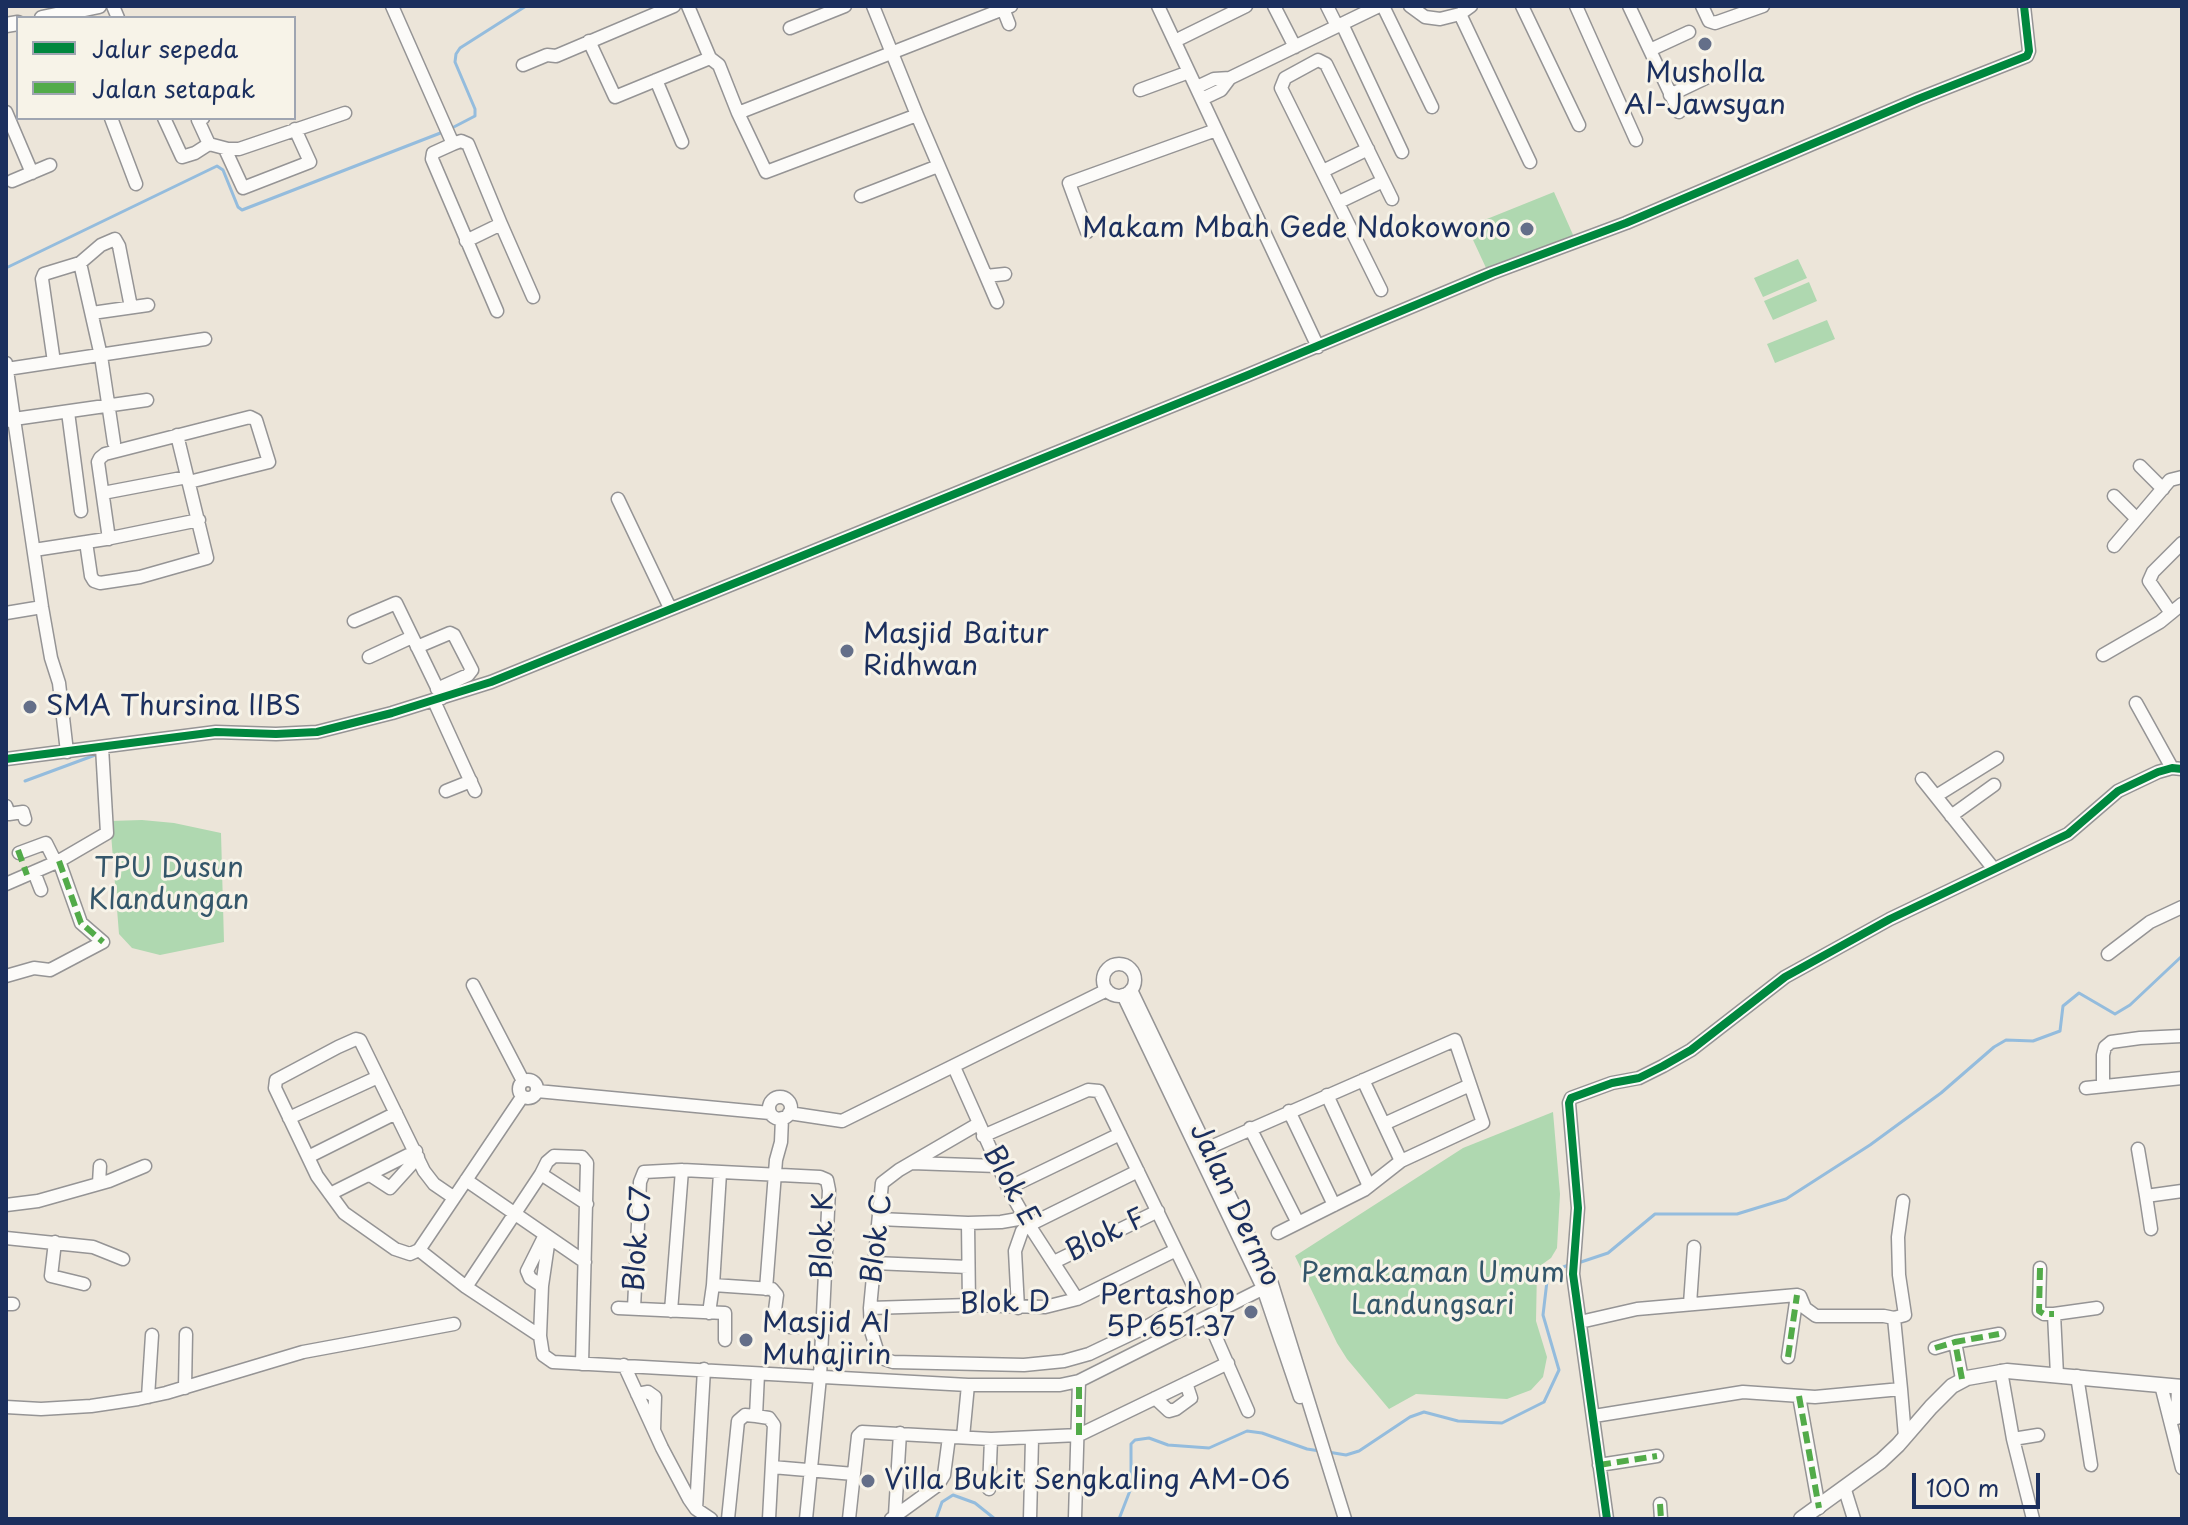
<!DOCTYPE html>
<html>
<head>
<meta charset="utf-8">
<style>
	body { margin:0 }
	#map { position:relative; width:2188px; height:1525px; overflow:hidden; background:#ece5d9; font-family:"Playpen Sans",sans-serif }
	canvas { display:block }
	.frame { position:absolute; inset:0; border:8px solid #1b2f5e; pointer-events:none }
	.legend { position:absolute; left:16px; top:16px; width:280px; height:104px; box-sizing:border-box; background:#f7f3e8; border:2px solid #9fa5b1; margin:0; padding:10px 14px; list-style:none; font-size:24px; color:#1b2f5e }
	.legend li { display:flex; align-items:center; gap:16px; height:40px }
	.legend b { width:40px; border:2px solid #9fa5b1 }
	.scale { position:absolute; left:1912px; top:1473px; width:128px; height:36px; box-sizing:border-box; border:4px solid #1b2f5e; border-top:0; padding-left:10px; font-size:24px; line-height:28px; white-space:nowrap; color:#1b2f5e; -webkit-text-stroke:6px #f7f3e8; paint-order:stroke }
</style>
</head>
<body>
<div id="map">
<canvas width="2188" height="1525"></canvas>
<div class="frame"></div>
<ul class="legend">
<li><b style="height:10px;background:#00873e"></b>Jalur sepeda</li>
<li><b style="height:10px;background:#52ab49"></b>Jalan setapak</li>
</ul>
<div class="scale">100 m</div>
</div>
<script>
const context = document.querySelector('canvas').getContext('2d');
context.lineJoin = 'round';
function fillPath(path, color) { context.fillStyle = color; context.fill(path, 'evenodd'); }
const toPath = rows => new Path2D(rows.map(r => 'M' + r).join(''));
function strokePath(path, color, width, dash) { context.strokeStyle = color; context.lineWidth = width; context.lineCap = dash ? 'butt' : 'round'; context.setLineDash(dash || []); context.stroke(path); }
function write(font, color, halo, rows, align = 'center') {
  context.font = font + ' "Playpen Sans",sans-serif'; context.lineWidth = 6; context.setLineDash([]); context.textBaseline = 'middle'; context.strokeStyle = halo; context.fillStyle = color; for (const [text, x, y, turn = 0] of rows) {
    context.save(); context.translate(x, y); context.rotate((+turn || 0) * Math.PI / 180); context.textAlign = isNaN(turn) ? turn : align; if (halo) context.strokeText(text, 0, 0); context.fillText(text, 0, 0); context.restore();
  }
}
fillPath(toPath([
	[1554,192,1574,237,1487,270,1467,227],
	[1798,259,1807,278,1763,297,1754,278],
	[1809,282,1817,301,1773,320,1764,301],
	[1827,320,1835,339,1775,363,1767,344],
	[142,820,174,823,221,833,224,942,160,955,132,948,119,934,110,821],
	[1553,1112,1560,1194,1557,1248,1551,1258,1537,1268,1536,1321,1547,1357,1543,1377,1531,1390,1507,1399,1416,1394,1389,1409,1347,1359,1337,1343,1295,1256,1463,1148]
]), '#afd8b0');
strokePath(toPath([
	[450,129,475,116,475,109,455,62,456,54,460,48,526,6],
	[6,268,217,166,223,170,238,207,242,210,443,132],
	[25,781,98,754],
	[1578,1263,1608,1253,1655,1214,1737,1214,1786,1199,1870,1145,1941,1093,1994,1047,2006,1040,2033,1041,2060,1031,2063,1006,2079,993,2115,1014,2130,1005,2182,956],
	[1328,1452,1346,1455,1359,1451,1410,1417,1424,1412,1458,1421,1502,1423,1544,1402,1559,1370,1543,1315,1547,1281,1551,1272,1571,1264],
	[936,1519,942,1502,953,1495,975,1503,995,1519],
	[1119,1519,1131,1488,1131,1444,1135,1440,1149,1438,1168,1445,1209,1448,1247,1431,1262,1433,1307,1449,1320,1451]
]), '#94bcdd', 3);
const minor = toPath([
	[113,6,118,18],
	[392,6,453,144,461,141,468,144,501,224,466,241],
	[688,6,710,58],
	[873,6,917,115,997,302],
	[1002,6,1009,24],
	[1158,6,1318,347],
	[1274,6,1295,47],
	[1327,6,1337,26],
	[1383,6,1432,107],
	[1410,6,1425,17,1440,19,1460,14,1471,6],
	[1522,6,1579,125],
	[1576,6,1636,140],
	[1629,6,1679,112],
	[1702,6,1709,21,1715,23,1763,6],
	[1460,14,1530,162],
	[1342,24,1402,152],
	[790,28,845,6],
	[1181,38,1246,6],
	[589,41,615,97,710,58,719,65,738,113,1011,6],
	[1650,50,1689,32],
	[523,65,547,55,556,56,674,6],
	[656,80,682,142],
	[1197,87,1214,79,1230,78,1379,6],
	[1140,90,1189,72],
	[1670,95,1712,75],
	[1202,99,1221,90,1230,78],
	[6,112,32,173],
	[738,113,766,172,917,115],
	[111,118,136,184],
	[164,118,182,157,195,153,209,144],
	[203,118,198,120,209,144,228,149,239,149,345,113],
	[453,144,433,153,432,159,497,311],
	[225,149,243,188,310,162,295,129],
	[1323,171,1368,149],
	[12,181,50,165],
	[861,196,938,166],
	[1339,202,1383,181],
	[501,224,533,297],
	[1087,232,1069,183,1216,130],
	[80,263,101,356,114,443],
	[986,276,1005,274],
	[1381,290,1281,88,1285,78,1318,60,1326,64,1392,199],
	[92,313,148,305],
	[54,362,42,279,44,274,80,263,101,245,115,239,119,246,131,307],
	[6,363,14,419,147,400],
	[7,369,205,339],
	[68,412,81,511],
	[6,421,14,419,42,607,51,658,59,683,67,752],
	[2140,466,2163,489],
	[103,493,187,477],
	[2114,496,2137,519],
	[618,499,670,608],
	[109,539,98,462,100,458,105,454,250,417,256,420,269,462,189,482],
	[86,542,91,576,94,581,100,583,140,577,207,558,177,435],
	[2114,546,2170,480,2182,477],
	[34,550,106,539,199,520],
	[6,613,42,607],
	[2171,613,2149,581,2153,572,2182,543],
	[354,621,396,603,442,698],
	[417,647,450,633,454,635,472,670,468,675,437,689],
	[2103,655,2160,622,2182,604],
	[369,657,412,637],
	[434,701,475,791],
	[2136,703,2172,768],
	[6,759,216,732,276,734,317,732,392,713,491,682,1248,375,1492,273,1626,223,1918,99,2027,56,2029,51,2024,6],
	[1922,779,1993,868],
	[446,791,471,781],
	[1936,796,1997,758],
	[6,806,9,814,23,812,25,819],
	[1951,816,1994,785],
	[19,853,46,843,56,863],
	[34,872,41,890],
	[6,884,59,861,107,833,102,747],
	[2108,954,2150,922,2182,907],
	'1103 980a16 16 0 1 1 32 0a16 16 0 1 1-32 0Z',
	[6,976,34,968,50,970,103,942,81,923,59,861],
	[473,985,523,1081],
	[1131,990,1272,1284,1345,1519],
	[1123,995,1263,1288,1300,1397],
	[954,1067,1008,1188,1029,1225,1077,1299],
	'519 1089a9 9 0 1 1 18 0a9 9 0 1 1-18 0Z',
	[1363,1080,1401,1161],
	[2103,1086,2103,1055,2105,1047,2111,1042,2140,1038,2182,1036],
	[2086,1088,2182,1078],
	[537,1091,770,1113],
	[1327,1095,1369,1186],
	[522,1097,419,1250,466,1287,540,1336],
	'769 1108a11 11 0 1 1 22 0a11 11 0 1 1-22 0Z',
	[1289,1111,1334,1205],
	[789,1113,842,1121,1107,990],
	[289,1118,378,1077],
	[978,1124,899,1170,882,1183,870,1308,871,1331,878,1353,884,1359,893,1362,1024,1365,1064,1361,1089,1354,1148,1326,1192,1300,1194,1287,1099,1091,1088,1090,983,1136],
	[1384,1124,1470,1085],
	[1250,1128,1298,1223],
	[2138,1149,2146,1196,2182,1191],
	[1199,1152,1455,1040,1483,1123,1401,1161,1364,1190,1278,1233],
	[308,1157,396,1113],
	[912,1163,997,1166],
	[541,1174,547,1162,554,1156,582,1157,587,1163,582,1364],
	[370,1175,390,1188,418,1157],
	[466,1180,585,1262],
	[99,1183,100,1166],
	[1008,1188,1120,1134],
	[330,1194,416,1151],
	[2146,1196,2151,1229],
	[6,1205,38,1201,109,1181,145,1166],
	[879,1219,968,1223,1001,1222,1024,1218],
	[968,1223,969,1305],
	[6,1238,93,1247,123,1259],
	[549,1238,542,1286,540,1336,543,1355,553,1362,968,1385,1060,1385,1079,1381,1272,1284],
	[55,1242,51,1276,84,1284],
	[419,1250,410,1254,395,1249,344,1213,317,1176,275,1088,276,1080,338,1047,356,1039,360,1040,424,1171,434,1184,453,1197],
	[1054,1262,1158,1211],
	[874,1263,968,1267],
	[2040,1268,2039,1311,2044,1314,2054,1314],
	[713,1285,772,1289,777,1295,775,1310,779,1322,790,1327,822,1326],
	[542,1286,530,1278,527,1271,545,1235],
	[466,1287,541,1174,587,1204],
	[766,1289,776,1160,781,1142,782,1118],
	[6,1304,13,1304],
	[1690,1304,1694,1247],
	[618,1308,725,1313,725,1340],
	[634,1308,640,1182,644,1172,682,1170,820,1177,827,1180,829,1190,820,1377,806,1519],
	[870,1308,969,1305,1045,1307,1077,1299,1176,1250],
	[1018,1308,1015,1251,1022,1231,1029,1225,1138,1171],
	[671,1311,682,1170],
	[709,1313,713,1285,720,1173],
	[1207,1317,1248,1411],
	[1894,1318,1905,1315,1899,1275,1898,1237,1903,1201],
	[1580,1322,1637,1309,1797,1295,1800,1296,1805,1308,1816,1316,1884,1316,1894,1318,1901,1389],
	[1935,1348,1955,1342],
	[1788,1357,1797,1295],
	[624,1365,662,1448,689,1499,696,1509,711,1519],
	[2001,1371,2013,1439,2033,1519],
	[758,1374,756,1416,769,1418,774,1425,769,1519],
	[2057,1375,2054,1314,2097,1308],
	[2077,1376,2091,1465],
	[1962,1379,1955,1342,1999,1334],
	[2161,1385,2182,1468],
	[185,1388,186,1334],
	[637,1394,648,1392,655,1397,654,1429],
	[1799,1396,1819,1508],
	[148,1397,152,1335],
	[1155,1398,1169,1411,1176,1409,1191,1398,1186,1383],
	[6,1407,41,1409,91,1406,138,1399,166,1393,303,1352,454,1324],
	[1594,1416,1743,1392,1815,1397,1901,1389,1905,1437],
	[2177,1418,2178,1386],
	[963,1437,968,1385],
	[2013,1439,2038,1435],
	[1599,1465,1657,1456],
	[772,1467,854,1474],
	[989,1489,991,1439],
	[1845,1490,1854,1519],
	[1660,1504,1661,1519],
	[696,1509,704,1369],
	[895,1515,900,1433],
	[1075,1518,1079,1381],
	[728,1519,738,1421,745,1415,756,1416],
	[849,1519,858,1436,862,1432,991,1439,1079,1435,1228,1363],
	[891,1519,938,1485,944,1475,949,1437],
	[1030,1519,1032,1439],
	[1607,1519,1573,1274,1578,1208,1569,1103,1571,1098,1612,1083,1639,1078,1663,1066,1691,1050,1785,977,1890,919,2068,834,2118,791,2158,772,2172,768,2182,769]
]);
const major = toPath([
	[42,18,99,6],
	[6,25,18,23],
	[1801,1519,1881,1461,1898,1445,1931,1407,1952,1386,1967,1378,2007,1371,2182,1387]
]);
strokePath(minor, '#959495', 15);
strokePath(major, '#959495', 17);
strokePath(minor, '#fcfbf9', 12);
strokePath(major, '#fcfbf9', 14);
strokePath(toPath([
	[18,850,27,875],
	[59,861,81,923,103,942],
	[2040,1268,2039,1311,2044,1314,2054,1314],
	[1935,1348,1955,1342],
	[1788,1357,1797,1295],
	[1962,1379,1955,1342,1999,1334],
	[1799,1396,1819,1508],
	[1079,1435,1079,1381],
	[1599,1465,1657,1456],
	[1660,1504,1661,1519]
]), '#52ab49', 6, [12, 6]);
strokePath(toPath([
	[6,759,216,732,276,734,317,732,392,713,491,682,1248,375,1492,273,1626,223,1918,99,2027,56,2029,51,2024,6],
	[1607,1519,1573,1274,1578,1208,1569,1103,1571,1098,1612,1083,1639,1078,1663,1066,1691,1050,1785,977,1890,919,2068,834,2118,791,2158,772,2172,768,2182,769]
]), '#00873e', 8);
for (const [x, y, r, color] of [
	[1705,44,8,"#646f89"],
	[1527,229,8,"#646f89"],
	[847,651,8,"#646f89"],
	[30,707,8,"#646f89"],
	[1251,1312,8,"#646f89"],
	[746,1340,8,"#646f89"],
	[868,1481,8,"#646f89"]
]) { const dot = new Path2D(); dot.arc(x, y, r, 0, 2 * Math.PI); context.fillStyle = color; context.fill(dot); strokePath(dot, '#f7f3e8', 3); }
write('28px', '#1b2f5e', '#f7f3e8', [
	["Musholla",1705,74,"center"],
	["Al-Jawsyan",1705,106,"center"],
	["Makam Mbah Gede Ndokowono",1511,229,"right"],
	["Masjid Baitur",863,635],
	["Ridhwan",863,667],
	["SMA Thursina IIBS",46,707],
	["Pertashop",1235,1296,"right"],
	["5P.651.37",1235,1328,"right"],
	["Masjid Al",762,1324],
	["Muhajirin",762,1356],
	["Villa Bukit Sengkaling AM-06",884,1481]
], 'left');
write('28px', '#34566a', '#f7f3e8', [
	["TPU Dusun",169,869],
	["Klandungan",169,901],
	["Pemakaman Umum",1433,1274],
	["Landungsari",1433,1306]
]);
write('28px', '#1b2f5e', '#f7f3e8', [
	["Blok E",1010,1186,62],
	["Jalan Dermo",1234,1205,65],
	["Blok K",824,1236,-89],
	["Blok F",1106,1236,-26],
	["Blok C7",639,1239,-86],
	["Blok C",878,1239,-83],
	["Blok D",1005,1304,-2]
]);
</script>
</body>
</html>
